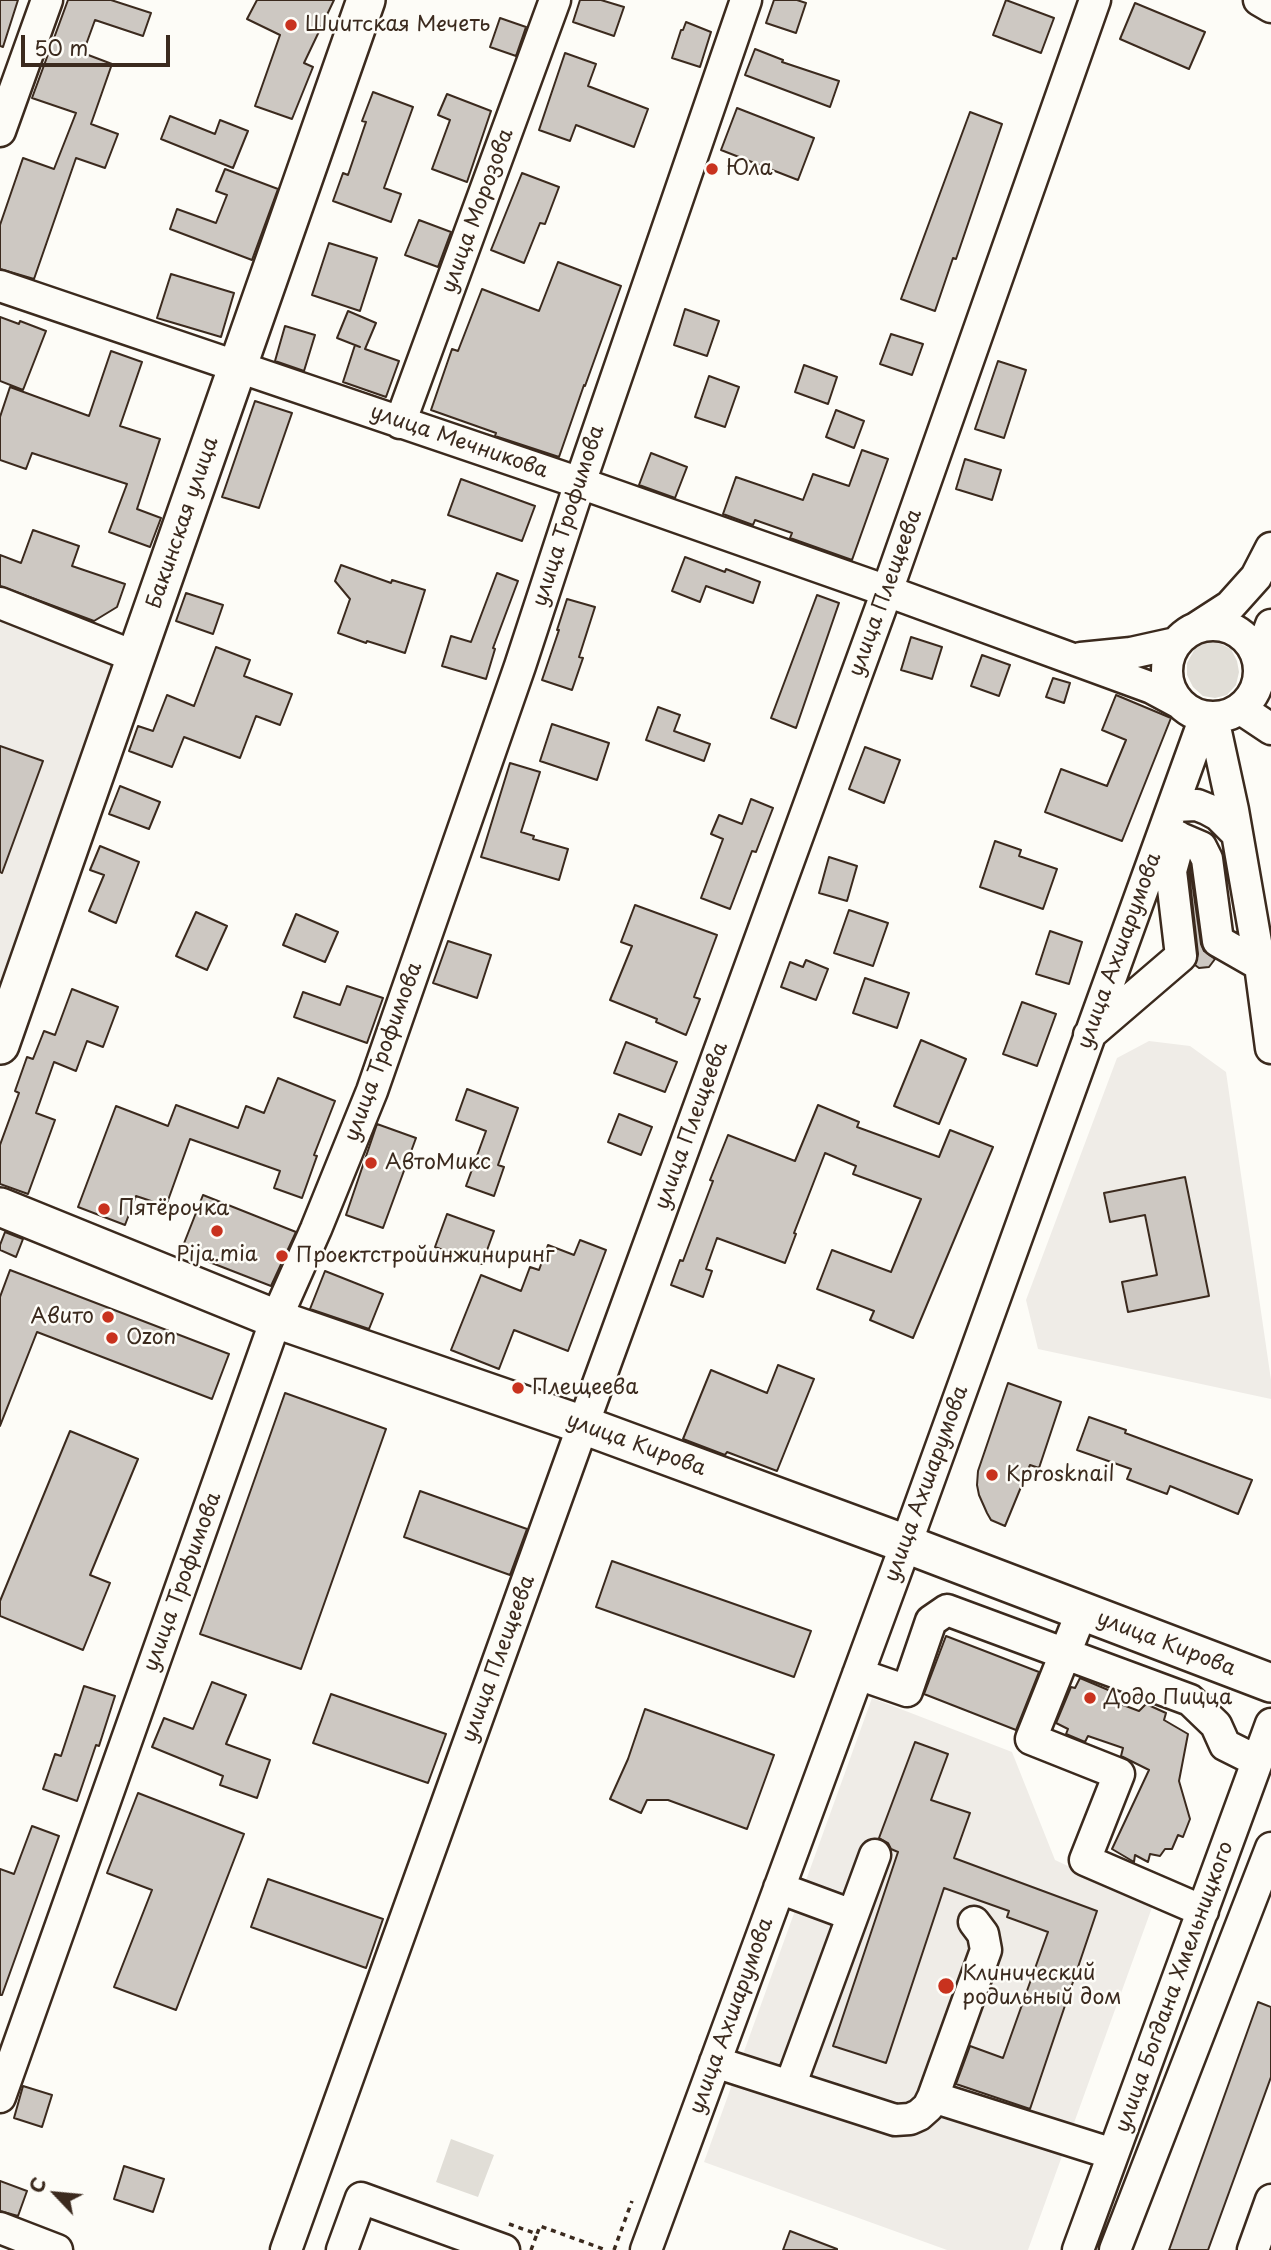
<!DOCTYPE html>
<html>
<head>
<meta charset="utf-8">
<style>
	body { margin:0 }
	#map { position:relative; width:1271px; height:2250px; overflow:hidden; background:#fdfcf7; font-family:"Playpen Sans",sans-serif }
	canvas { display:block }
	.north { position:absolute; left:21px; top:2159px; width:70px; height:70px; -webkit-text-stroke:5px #fdfcf7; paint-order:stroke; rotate:296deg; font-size:19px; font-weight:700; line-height:28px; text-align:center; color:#3b2a1e }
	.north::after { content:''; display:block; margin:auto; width:24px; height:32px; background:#3b2a1e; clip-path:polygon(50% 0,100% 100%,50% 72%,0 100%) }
	.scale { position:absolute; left:21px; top:35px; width:149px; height:32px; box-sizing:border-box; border:4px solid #3b2a1e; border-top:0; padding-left:9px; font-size:21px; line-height:24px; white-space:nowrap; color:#3b2a1e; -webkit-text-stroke:5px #fdfcf7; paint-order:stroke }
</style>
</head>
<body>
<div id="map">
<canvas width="1271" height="2250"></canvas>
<div class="north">С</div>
<div class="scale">50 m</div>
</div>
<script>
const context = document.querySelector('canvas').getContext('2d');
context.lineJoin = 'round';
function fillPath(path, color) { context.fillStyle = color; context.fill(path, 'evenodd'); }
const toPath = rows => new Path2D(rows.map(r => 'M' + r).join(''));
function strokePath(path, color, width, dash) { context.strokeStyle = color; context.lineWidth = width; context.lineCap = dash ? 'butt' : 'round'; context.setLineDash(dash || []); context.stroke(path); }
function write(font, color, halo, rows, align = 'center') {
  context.font = font + ' "Playpen Sans",sans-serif'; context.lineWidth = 5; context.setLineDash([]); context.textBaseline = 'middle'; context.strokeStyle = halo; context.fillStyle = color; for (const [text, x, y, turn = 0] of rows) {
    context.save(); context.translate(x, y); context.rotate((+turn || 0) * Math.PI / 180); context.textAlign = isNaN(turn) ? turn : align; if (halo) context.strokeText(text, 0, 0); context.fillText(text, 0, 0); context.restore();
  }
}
fillPath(toPath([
	[0,615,123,659,0,1003],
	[1149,1041,1190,1046,1226,1072,1271,1380,1271,1399,1038,1349,1026,1300,1117,1058],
	[872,1698,1012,1752,1055,1860,1117,1889,1154,1902,1028,2250,947,2250,704,2162]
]), '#efece7');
fillPath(toPath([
	[1213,640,1231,649,1237,661,1239,672,1236,685,1227,695,1215,698,1203,696,1193,687,1187,675,1187,663,1197,645],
	[451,2139,494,2155,478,2197,436,2182]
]), '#e1ded7');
const building = toPath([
	[0,0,18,0,3,47,0,46,0,0],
	[68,0,111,0,151,13,143,36,95,20,83,53,112,64,91,124,118,134,105,168,76,158,34,279,0,269,0,225,23,158,54,169,76,113,32,98,68,0],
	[257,0,334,0,304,63,313,67,292,119,255,106,280,35,247,19,257,0],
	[580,0,601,0,624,7,614,36,573,22,580,0],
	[774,0,797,0,806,3,796,33,766,23,774,0],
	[1006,0,1054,18,1041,53,993,35,1006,0],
	[1135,3,1205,32,1189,69,1120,39,1135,3],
	[500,18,526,27,516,56,490,47,500,18],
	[686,22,711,32,700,67,672,58,681,30,683,30,686,22],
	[755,49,783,60,782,62,839,81,830,107,745,75,755,49],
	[565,53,596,64,588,86,648,109,634,147,576,125,570,141,539,130,565,53],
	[373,92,413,107,384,188,401,194,391,222,333,201,343,173,348,175,366,122,362,121,373,92],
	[447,94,491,111,467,182,432,169,450,120,438,115,447,94],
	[737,108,814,138,798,180,721,150,737,108],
	[970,112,1002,124,956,259,953,258,935,311,901,299,970,112],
	[170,116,215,134,220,120,248,131,233,168,161,139,170,116],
	[225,169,278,189,252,260,170,229,177,209,216,223,227,195,216,191,225,169],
	[522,173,559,187,545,224,540,223,524,263,491,250,522,173],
	[419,220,451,232,438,267,405,255,419,220],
	[329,243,377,258,360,311,312,295,329,243],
	[558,262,621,286,585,386,584,385,559,457,495,436,496,433,431,410,452,349,458,351,482,289,539,311,558,262],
	[171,274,234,293,221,337,157,318,171,274],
	[685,309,719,321,707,356,674,345,685,309],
	[348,311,376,323,365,349,399,361,386,397,343,382,355,345,360,347,337,338,348,311],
	[0,317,19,324,20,321,46,331,23,390,0,381,0,317],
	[285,326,315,335,304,371,275,361,285,326],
	[891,334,923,344,912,375,880,364,891,334],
	[111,351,142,362,120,426,160,439,137,509,161,518,150,547,109,532,127,484,32,453,26,469,0,460,0,417,10,387,89,416,111,351],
	[998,361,1026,370,1004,438,975,429,998,361],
	[804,365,837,377,828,404,795,392,804,365],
	[709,376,739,387,725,427,695,417,709,376],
	[255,401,292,413,259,508,222,497,255,401],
	[836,410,864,421,854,448,826,437,836,410],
	[862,450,888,459,852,560,790,538,792,533,755,520,753,525,723,514,736,477,803,500,813,474,849,486,862,450],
	[651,453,687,467,675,498,639,485,651,453],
	[965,459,1001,470,992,500,956,489,965,459],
	[461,479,535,506,522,541,448,515,461,479],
	[33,530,79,546,72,566,125,584,117,607,94,621,0,586,0,555,21,563,33,530],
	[685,557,725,572,726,569,760,582,753,603,706,586,700,602,672,591,685,557],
	[341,565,391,583,392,580,425,590,405,653,367,641,366,643,338,633,350,599,335,581,341,565],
	[497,573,518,581,493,648,495,649,486,679,442,666,451,636,471,642,497,573],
	[186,593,223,605,213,634,176,621,186,593],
	[817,595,839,603,796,728,771,718,817,595],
	[567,599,595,607,579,657,583,658,572,690,542,680,559,630,557,630,567,599],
	[911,637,942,647,932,679,901,670,911,637],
	[216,647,250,660,244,676,292,694,280,725,256,716,240,758,184,737,172,767,129,751,138,726,153,731,167,695,194,706,216,647],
	[982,655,1010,665,999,696,971,686,982,655],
	[1053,678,1070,683,1064,703,1046,697,1053,678],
	[1116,695,1171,718,1122,841,1045,812,1061,769,1107,786,1126,740,1102,730,1116,695],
	[658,707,680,715,674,731,710,744,704,761,646,740,658,707],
	[552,724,609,743,597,780,540,761,552,724],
	[0,746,43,761,2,873,0,872,0,746],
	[865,747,900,760,884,803,849,789,865,747],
	[510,763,540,772,521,832,534,836,533,839,568,849,559,880,481,857,510,763],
	[120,786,160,802,149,829,109,814,120,786],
	[751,799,773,808,756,852,752,851,730,909,701,898,723,839,711,834,719,815,742,824,751,799],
	[995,841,1021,850,1019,856,1057,869,1043,909,980,887,995,841],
	[100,846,139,862,116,923,89,911,104,875,90,870,100,846],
	[829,857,857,866,847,901,819,893,829,857],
	[1190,867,1201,944,1204,951,1215,959,1209,967,1199,968,1195,965,1198,954,1189,872,1190,867],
	[635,905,717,935,694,997,700,999,686,1035,656,1022,657,1019,610,1000,632,946,621,942,635,905],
	[849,910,888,923,873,966,834,953,849,910],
	[196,912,227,926,207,970,176,956,196,912],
	[296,914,338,932,325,962,283,945,296,914],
	[1050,931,1082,942,1069,984,1036,974,1050,931],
	[448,941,491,955,477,998,433,983,448,941],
	[806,960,828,969,816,1000,781,987,790,962,803,967,806,960],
	[865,978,909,993,897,1028,853,1013,865,978],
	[347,986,383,998,367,1043,294,1017,303,992,340,1005,347,986],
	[72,989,118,1007,103,1047,87,1041,76,1071,54,1062,36,1113,55,1120,28,1194,0,1184,0,1145,19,1093,15,1091,27,1057,33,1059,44,1031,55,1035,72,989],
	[1022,1002,1056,1014,1037,1066,1003,1054,1022,1002],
	[921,1040,966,1059,939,1124,894,1106,921,1040],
	[626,1042,677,1062,665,1092,614,1073,626,1042],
	[278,1078,335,1101,314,1155,317,1156,302,1198,274,1188,280,1171,190,1139,166,1206,136,1196,125,1225,78,1207,116,1106,168,1126,176,1105,238,1128,246,1106,264,1113,278,1078],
	[467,1089,518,1108,498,1165,504,1167,494,1196,466,1186,486,1131,456,1120,467,1089],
	[818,1105,859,1122,857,1127,939,1157,950,1130,993,1147,913,1338,870,1320,874,1311,817,1289,832,1250,891,1272,921,1199,853,1174,856,1166,825,1153,794,1233,796,1234,785,1263,717,1238,706,1269,712,1271,703,1297,671,1285,680,1260,683,1261,713,1181,710,1180,728,1135,795,1161,818,1105],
	[619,1114,652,1127,641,1155,608,1142,619,1114],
	[377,1124,416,1138,383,1228,346,1215,377,1124],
	[1185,1177,1209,1296,1128,1312,1122,1282,1157,1275,1145,1215,1110,1222,1104,1193,1185,1177],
	[203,1195,296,1232,271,1286,181,1251,203,1195],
	[447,1214,494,1231,482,1264,435,1247,447,1214],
	[5,1232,23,1239,16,1257,0,1250,0,1245,5,1232],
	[580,1240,606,1250,568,1351,514,1330,499,1369,451,1350,481,1275,521,1291,530,1267,539,1270,548,1245,574,1255,580,1240],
	[10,1270,229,1354,212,1399,37,1332,0,1426,0,1297,10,1270],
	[325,1271,383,1294,369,1329,310,1309,325,1271],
	[778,1365,814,1379,777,1471,727,1452,725,1455,683,1439,711,1370,767,1393,778,1365],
	[1008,1383,1061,1402,1039,1468,1030,1465,1005,1526,991,1520,987,1513,979,1495,977,1485,978,1471,1008,1383],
	[285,1393,386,1429,301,1669,200,1634,285,1393],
	[1089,1417,1126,1430,1125,1433,1252,1480,1238,1514,1170,1486,1167,1494,1127,1479,1131,1469,1077,1450,1089,1417],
	[70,1431,138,1459,90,1575,110,1583,83,1650,0,1616,0,1601,70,1431],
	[420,1491,527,1529,510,1575,404,1537,420,1491],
	[612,1561,811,1631,794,1677,596,1607,612,1561],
	[946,1636,1039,1672,1016,1730,924,1694,946,1636],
	[1080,1678,1113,1692,1110,1700,1139,1711,1146,1704,1166,1713,1164,1720,1188,1734,1179,1781,1190,1819,1183,1837,1178,1835,1172,1849,1165,1849,1160,1856,1150,1854,1148,1862,1135,1855,1134,1862,1112,1849,1149,1770,1121,1756,1123,1748,1088,1736,1085,1742,1066,1734,1068,1729,1056,1723,1071,1687,1075,1688,1080,1678],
	[212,1682,246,1695,226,1744,270,1760,257,1798,220,1785,223,1776,152,1747,164,1718,193,1729,212,1682],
	[84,1686,115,1696,99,1746,96,1745,77,1801,43,1789,55,1754,61,1756,84,1686],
	[331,1694,446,1734,428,1783,313,1743,331,1694],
	[645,1709,774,1755,747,1829,668,1800,647,1800,641,1813,610,1799,628,1759,645,1709],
	[915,1742,948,1754,931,1800,970,1813,954,1858,1097,1911,1030,2109,956,2084,970,2046,1003,2058,1048,1932,1007,1917,1009,1911,944,1888,886,2063,833,2046,898,1852,891,1849,888,1843,879,1838,915,1742],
	[138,1793,244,1834,176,2010,114,1987,152,1890,107,1873,138,1793],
	[32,1826,59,1836,2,1995,0,1995,0,1869,14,1874,32,1826],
	[268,1879,383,1919,366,1968,251,1927,268,1879],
	[1258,2002,1271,2007,1271,2077,1208,2250,1169,2250,1258,2002],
	[23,2086,52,2095,42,2127,14,2118,23,2086],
	[124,2166,164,2179,153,2212,114,2199,124,2166],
	[0,2181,27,2191,18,2216,0,2211,0,2181],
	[790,2231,837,2249,837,2250,783,2250,790,2231]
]);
fillPath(building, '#cdc8c2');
strokePath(building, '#3b2a1e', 2);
const minor = toPath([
	[1259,0,1271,7],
	[0,131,47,0],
	[0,286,580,483,887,591,1152,688,1178,702],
	[400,423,555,0],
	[0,603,136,657],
	'1167 671a46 46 0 1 1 92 0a46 46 0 1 1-92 0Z',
	[1196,628,1230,606,1256,577,1271,548],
	[1081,658,1131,653,1176,643],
	[1258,660,1271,625],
	[1241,709,1271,729],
	[1213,718,1233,810,1260,965,1271,1048],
	[1174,806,1197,805,1207,809,1218,815,1236,833],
	[1180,838,1201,847,1207,859,1218,941,1260,965],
	[1089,1035,1181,956,1171,871,1180,838,1177,836],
	[1082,1611,1031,1739,1119,1774,1085,1860,1203,1911],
	[858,1674,907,1691,931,1621,947,1610,1190,1700,1216,1725,1225,1745,1257,1761],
	[779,1888,852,1915],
	[715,2062,895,2120,910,2119,919,2115,928,2107,933,2097,986,1950,983,1934,974,1922],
	[790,2086,875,1855],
	[0,2097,276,1319,316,1229,372,1091,520,666,580,483,746,0],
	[933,2097,1113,2154],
	[0,2228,57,2250],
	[286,2250,583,1425,887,591,1095,0],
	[342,2250,361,2198,504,2250],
	[646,2250,906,1544,1205,717],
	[1078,2250,1271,1724],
	[1115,2250,1271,1848],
	[1253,2250,1271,2200]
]);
const major = toPath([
	[0,1045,366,0],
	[0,1207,276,1319,583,1425,906,1544,1271,1683]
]);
strokePath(minor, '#3b2a1e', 35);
strokePath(major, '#3b2a1e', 42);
strokePath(toPath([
	[509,2224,537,2234,540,2226,606,2250],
	[531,2250,537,2234],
	[614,2250,632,2201]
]), '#3b2a1e', 3.5, [5, 5]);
strokePath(minor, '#fdfcf7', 30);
strokePath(major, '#fdfcf7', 37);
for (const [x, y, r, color] of [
	[291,25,7,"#c8321e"],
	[712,169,7,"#c8321e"],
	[371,1163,7,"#c8321e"],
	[104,1209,7,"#c8321e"],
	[217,1231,7,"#c8321e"],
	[282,1256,7,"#c8321e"],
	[108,1317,7,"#c8321e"],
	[112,1338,7,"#c8321e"],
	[518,1388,7,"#c8321e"],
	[992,1475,7,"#c8321e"],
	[1090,1698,7,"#c8321e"],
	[946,1986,9,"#c8321e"]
]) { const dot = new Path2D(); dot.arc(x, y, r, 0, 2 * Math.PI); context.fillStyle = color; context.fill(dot); strokePath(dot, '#fdfcf7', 2.5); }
write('21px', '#3b2a1e', '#fdfcf7', [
	["Шиитская Мечеть",305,25],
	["Юла",726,169],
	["АвтоМикс",385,1163],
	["Пятёрочка",118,1209],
	["Pija.mia",217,1255,"center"],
	["Проектстройинжиниринг",296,1256],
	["Авито",94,1317,"right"],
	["Ozon",126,1338],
	["Плещеева",532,1388],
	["Kprosknail",1006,1475],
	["Додо Пицца",1104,1698],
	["Клинический",962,1974],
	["родильный дом",962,1998]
], 'left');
write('21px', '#3b2a1e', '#fdfcf7', [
	["улица Морозова",478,211,-70],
	["улица Мечникова",459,442,19],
	["улица Трофимова",569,516,-72],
	["Бакинская улица",183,523,-71],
	["улица Плещеева",886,593,-70],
	["улица Ахшарумова",1120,951,-70],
	["улица Трофимова",384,1052,-70],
	["улица Плещеева",692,1126,-70],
	["улица Кирова",636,1445,20],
	["улица Ахшарумова",927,1484,-70],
	["улица Трофимова",183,1582,-70],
	["улица Кирова",1166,1644,21],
	["улица Плещеева",499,1659,-70],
	["улица Богдана Хмельницкого",1175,1987,-70],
	["улица Ахшарумова",732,2016,-70]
]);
</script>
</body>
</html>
